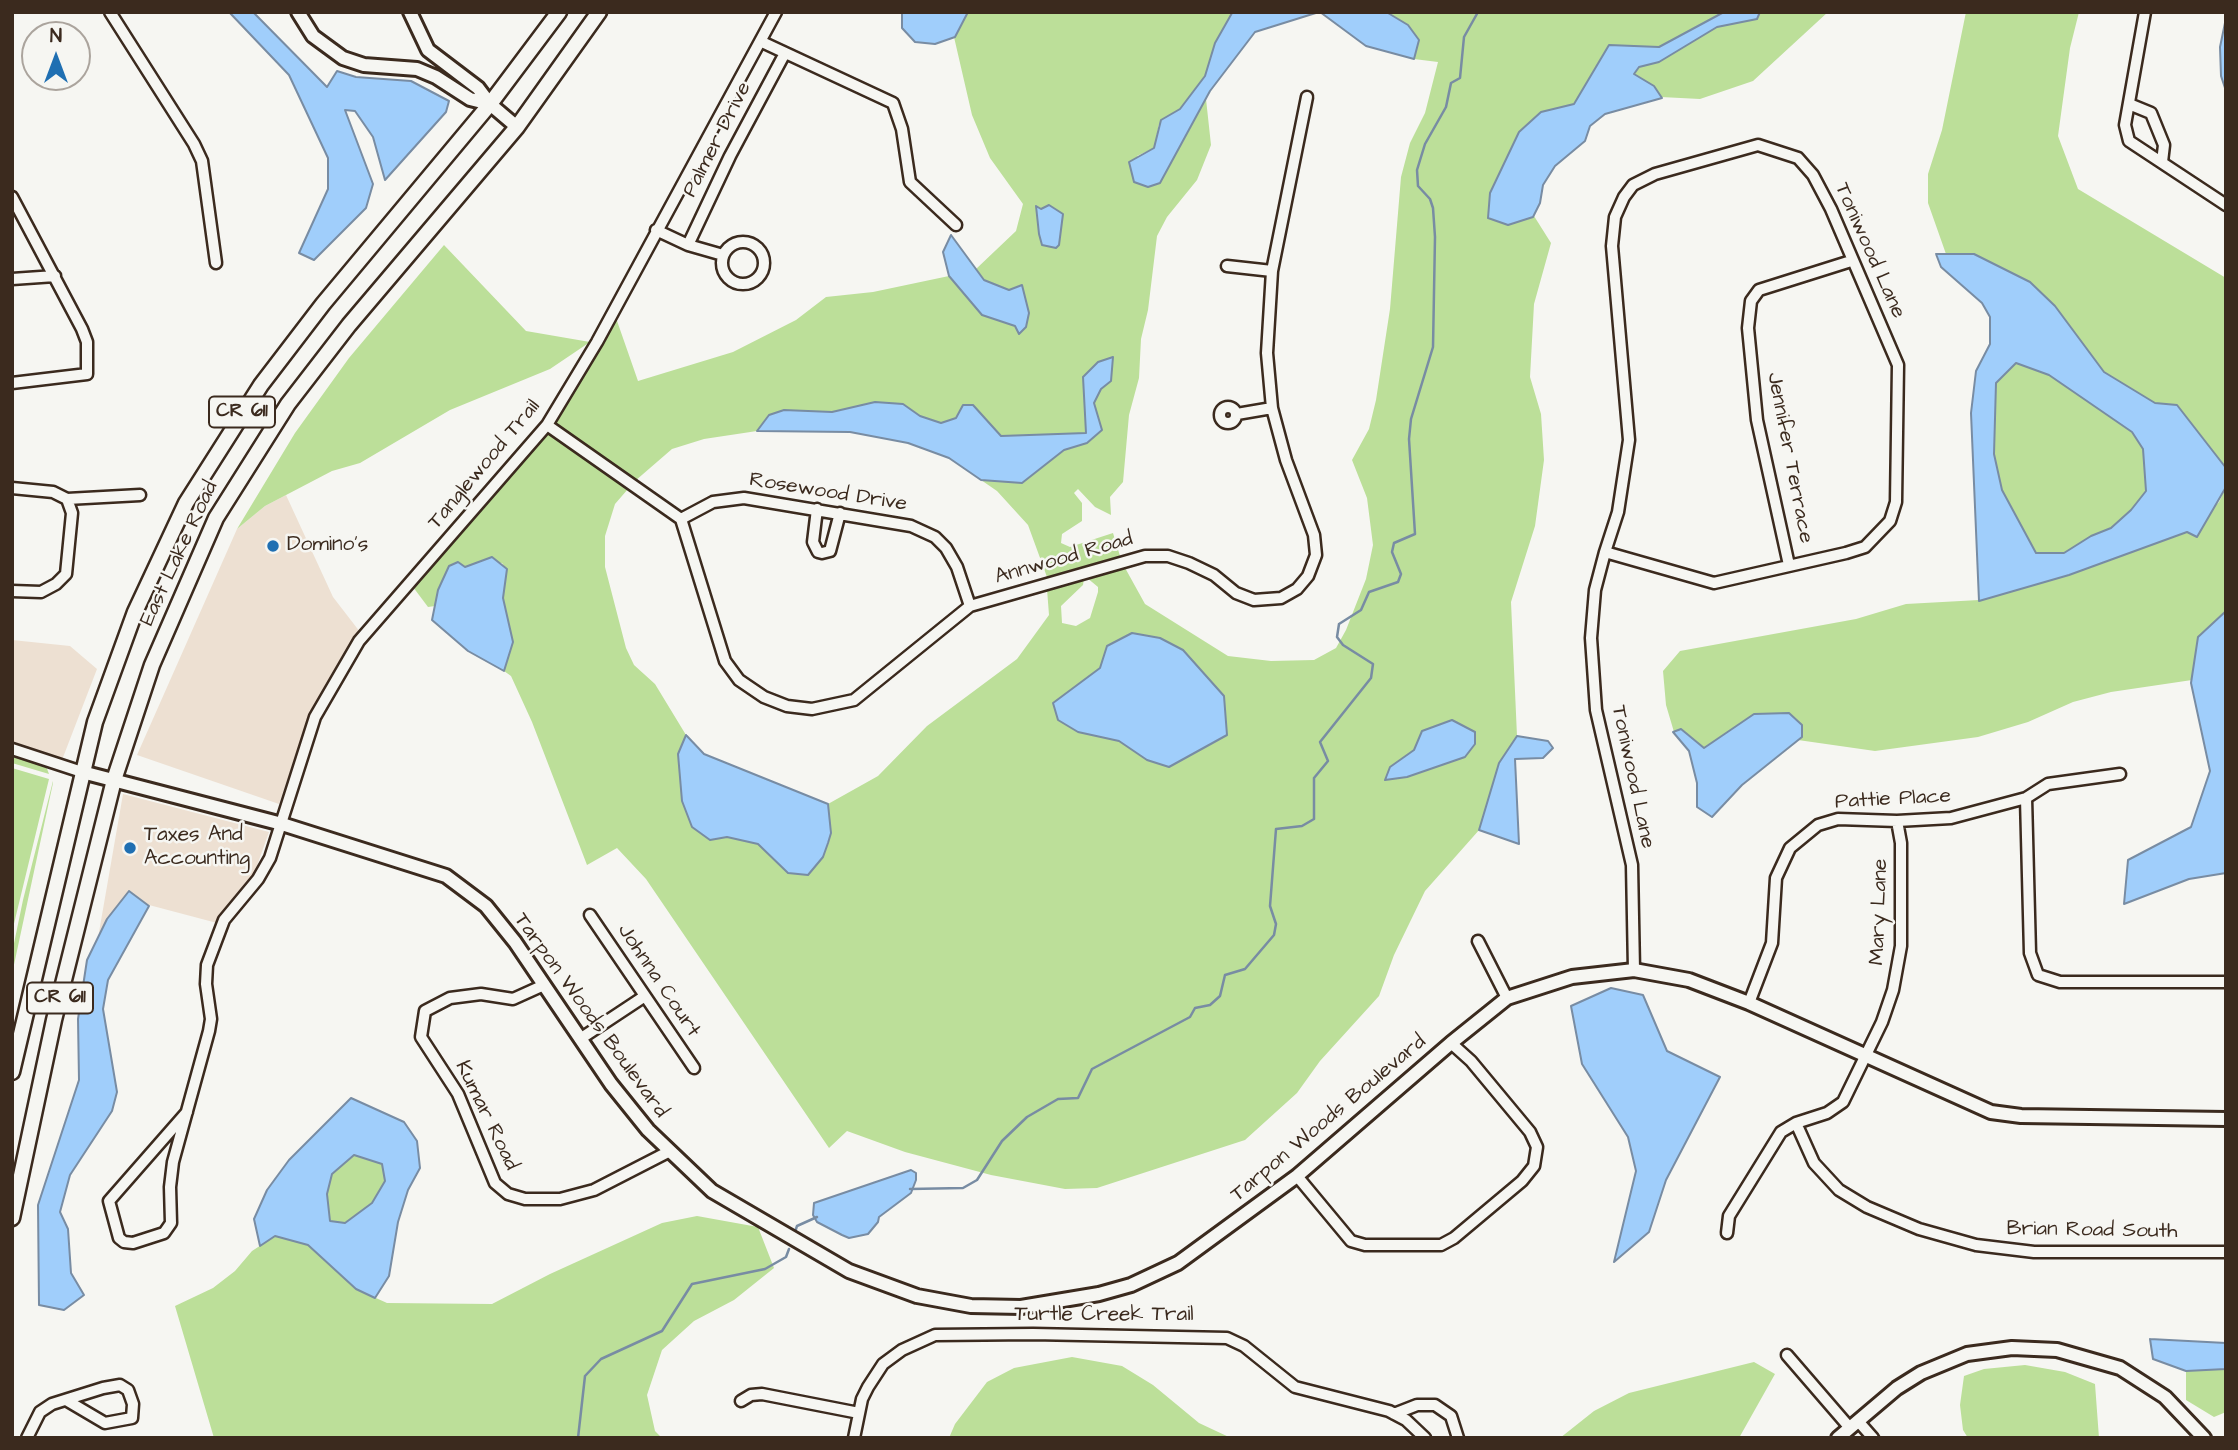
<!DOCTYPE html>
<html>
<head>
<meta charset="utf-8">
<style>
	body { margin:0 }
	#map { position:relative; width:2238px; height:1450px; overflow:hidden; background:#f6f6f2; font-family:"Architects Daughter",sans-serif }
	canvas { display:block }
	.frame { position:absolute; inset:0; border:14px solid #3b2a1e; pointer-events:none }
	.north { position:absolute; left:21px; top:21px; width:70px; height:70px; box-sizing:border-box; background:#f6f6f2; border:2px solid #aba49d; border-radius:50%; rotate:0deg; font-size:19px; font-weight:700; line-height:28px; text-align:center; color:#3b2a1e }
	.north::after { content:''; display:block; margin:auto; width:24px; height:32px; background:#1f6fb2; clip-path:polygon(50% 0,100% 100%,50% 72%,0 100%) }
</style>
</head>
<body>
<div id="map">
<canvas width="2238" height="1450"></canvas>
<div class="frame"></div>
<div class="north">N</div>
</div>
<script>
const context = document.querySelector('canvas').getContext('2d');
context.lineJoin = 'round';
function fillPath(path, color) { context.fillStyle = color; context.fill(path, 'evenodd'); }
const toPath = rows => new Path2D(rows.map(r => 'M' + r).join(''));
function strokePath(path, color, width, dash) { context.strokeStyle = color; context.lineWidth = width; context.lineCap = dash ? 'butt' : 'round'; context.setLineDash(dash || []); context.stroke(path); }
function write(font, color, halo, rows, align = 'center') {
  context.font = font + ' "Architects Daughter",sans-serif'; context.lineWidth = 5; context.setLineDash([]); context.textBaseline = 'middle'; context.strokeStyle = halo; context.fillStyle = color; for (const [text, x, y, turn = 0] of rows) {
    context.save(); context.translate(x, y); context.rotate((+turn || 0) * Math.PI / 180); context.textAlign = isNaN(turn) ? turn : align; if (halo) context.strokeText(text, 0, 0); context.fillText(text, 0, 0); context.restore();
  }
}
fillPath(toPath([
	[286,495,333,597,360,632,310,714,279,804,137,755,237,529,265,506],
	[12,640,70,646,97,669,62,760,12,743],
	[123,794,269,832,253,877,217,923,149,905,107,919,98,938]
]), '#ede0d2');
fillPath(toPath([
	[968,12,1235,12,1215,43,1205,76,1180,109,1159,124,1154,148,1137,156,1160,183,1206,99,1211,145,1197,180,1167,217,1157,236,1148,310,1141,339,1139,378,1129,415,1123,482,1110,497,1111,515,1095,507,1078,489,1074,493,1082,503,1082,521,1062,534,1061,543,1070,547,1113,533,1120,556,1047,577,1028,525,997,491,981,480,1022,483,1064,450,1087,443,1102,430,1094,403,1101,389,1084,396,1087,433,1001,437,988,424,956,418,941,423,920,416,902,404,875,402,832,412,784,410,769,415,757,431,704,439,672,449,635,481,555,423,616,318,638,381,733,352,796,320,826,297,873,292,949,276,982,315,1015,326,1019,333,1025,304,1022,285,1009,290,984,280,976,269,1016,231,1023,204,990,158,972,115,954,37],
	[1039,214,1056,248,1042,245],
	[1384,12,1724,12,1659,47,1609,45,1574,104,1541,112,1519,132,1490,193,1534,216,1551,243,1534,304,1530,377,1541,414,1544,460,1535,526,1511,602,1517,736,1499,763,1480,829,1425,891,1394,955,1379,996,1320,1061,1297,1093,1245,1140,1097,1188,1065,1189,991,1175,905,1152,847,1131,829,1148,646,879,617,848,587,865,532,722,511,676,504,671,513,642,503,598,506,569,502,563,477,562,465,567,458,563,449,566,438,590,435,606,428,607,413,587,548,432,628,489,615,504,605,536,605,567,626,648,634,665,655,684,686,735,678,755,682,801,710,840,727,837,758,844,788,872,808,875,823,857,831,833,828,804,878,776,927,726,1017,659,1049,615,1047,589,1084,578,1083,585,1061,606,1062,623,1076,626,1090,618,1098,592,1098,587,1086,577,1124,566,1145,604,1228,656,1271,661,1314,660,1336,648,1346,630,1366,579,1373,545,1367,498,1352,460,1369,429,1376,400,1390,309,1401,177,1410,143,1425,113,1438,62,1414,59,1419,40,1408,25],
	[1183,650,1224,696,1227,734,1189,755,1147,760,1119,741,1078,732,1080,685,1100,668],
	[1414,750,1432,767,1407,777,1390,767],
	[1760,12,1828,12,1753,81,1700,99,1661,97,1654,86,1634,74,1639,67,1659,62,1717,27,1757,19],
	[1966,12,2079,12,2070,48,2058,136,2078,189,2226,278,2226,468,2177,405,2155,403,2104,372,2078,340,1974,254,1946,254,1928,203,1928,174,1942,130],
	[444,245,526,331,590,342,550,369,450,410,360,463,332,471,265,506,237,529,295,433,349,358],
	[2016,363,2049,375,2132,432,2143,449,2146,491,2131,510,2111,528,2091,536,2064,553,2036,553,2002,490,1994,454,1996,383],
	[2226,487,2226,611,2198,637,2192,680,2111,692,2073,702,2028,722,1978,737,1875,751,1798,740,1802,737,1789,713,1754,714,1704,749,1681,730,1674,732,1666,705,1663,671,1680,651,1856,619,1906,604,1979,600,2069,575,2187,532,2219,502],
	[12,755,46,766,49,774,12,763],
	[12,768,49,779,12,932],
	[53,781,53,783,12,974,12,953,23,900],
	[354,1154,382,1164,385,1181,372,1203,345,1223,330,1221,327,1194,332,1174],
	[697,1216,758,1227,774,1268,734,1300,694,1321,662,1350,647,1395,655,1431,662,1438,214,1438,175,1306,213,1288,235,1271,252,1251,275,1236,308,1245,356,1289,387,1303,492,1304,550,1274,662,1223],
	[1072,1357,1122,1366,1153,1385,1199,1423,1231,1438,949,1438,955,1424,987,1382,1014,1368],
	[1754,1362,1775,1374,1739,1438,1560,1438,1594,1411,1629,1393],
	[2025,1365,2065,1372,2095,1384,2099,1438,1968,1438,1963,1430,1960,1405,1964,1376,1984,1369],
	[2211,1368,2226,1369,2226,1412,2214,1417,2186,1400,2186,1371]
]), '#bcdf99');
const water = toPath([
	[229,12,253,12,327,87,337,71,356,77,411,81,449,101,446,112,385,180,373,137,355,111,345,110,373,184,366,208,314,260,299,253,328,189,328,158,289,75,229,12],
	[902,12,968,12,955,37,935,44,915,42,902,28,902,12],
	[1319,12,1255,32,1210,91,1160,183,1148,187,1134,182,1129,162,1154,148,1161,120,1180,109,1205,76,1215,43,1232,13,1319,12],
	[1320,12,1388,13,1408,25,1419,40,1414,59,1366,46,1320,12],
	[1724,12,1760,12,1757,19,1717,27,1659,62,1639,67,1634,74,1654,86,1662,98,1605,114,1590,126,1585,141,1555,166,1543,185,1540,203,1533,217,1508,225,1488,218,1490,193,1519,132,1541,112,1574,104,1609,45,1659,47,1724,12],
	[2226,18,2226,91,2221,76,2220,47,2226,18],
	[1049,205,1063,214,1059,245,1056,248,1042,245,1039,234,1036,206,1041,209,1049,205],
	[951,235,984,280,1009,290,1022,285,1029,313,1026,327,1019,334,1015,326,982,315,949,276,943,252,951,235],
	[1936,254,1974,254,2030,282,2055,306,2104,372,2155,403,2177,405,2226,468,2226,487,2197,537,2187,532,2069,575,1979,601,1971,413,1976,371,1990,344,1990,317,1982,303,1941,267,1936,254],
	[2016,363,2049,375,2132,432,2143,449,2146,491,2131,510,2111,528,2091,536,2064,553,2036,553,2002,490,1994,454,1996,383,2016,363],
	[1113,357,1111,381,1101,389,1094,403,1102,430,1087,443,1064,450,1022,483,981,480,949,458,908,443,850,432,757,431,769,415,784,410,832,412,875,402,903,404,920,416,941,423,956,418,963,405,973,405,1001,436,1086,433,1083,377,1098,362,1113,357],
	[492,557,507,569,503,598,513,642,504,671,468,651,432,620,438,590,449,566,458,562,465,567,492,557],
	[2226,611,2226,873,2189,879,2124,904,2128,860,2191,827,2210,771,2191,683,2198,637,2226,611],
	[1132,633,1160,638,1183,650,1224,696,1227,735,1169,767,1147,760,1119,741,1078,732,1058,720,1053,703,1100,668,1107,646,1132,633],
	[1789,713,1802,725,1802,737,1742,785,1712,817,1697,807,1697,783,1689,751,1673,732,1681,729,1704,748,1754,714,1789,713],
	[1452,720,1475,732,1475,744,1465,757,1407,777,1385,780,1390,767,1414,750,1422,731,1452,720],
	[686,735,704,754,828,804,831,833,828,843,823,857,808,875,788,873,758,844,727,837,710,840,692,827,682,801,678,754,686,735],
	[1517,736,1548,741,1553,748,1543,758,1515,759,1519,844,1479,830,1499,763,1517,736],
	[129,891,149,906,108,980,103,1009,117,1092,112,1111,70,1175,60,1212,68,1229,71,1273,84,1295,64,1310,39,1305,38,1205,79,1080,78,1019,87,960,107,919,129,891],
	[1611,988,1643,995,1667,1051,1720,1077,1666,1180,1649,1232,1614,1262,1636,1171,1628,1137,1582,1064,1571,1006,1611,988],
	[351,1098,404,1122,417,1141,420,1168,408,1190,398,1222,389,1276,375,1298,356,1289,308,1245,275,1236,260,1246,254,1219,267,1190,289,1160,351,1098],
	[354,1155,382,1164,385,1181,372,1203,345,1223,330,1221,327,1194,332,1174,354,1155],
	[911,1170,916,1173,916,1180,911,1193,879,1217,878,1222,868,1234,849,1238,842,1235,817,1222,813,1215,814,1203,911,1170],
	[2150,1339,2226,1343,2226,1369,2186,1371,2153,1359,2150,1339]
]);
fillPath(water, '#a0cefb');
strokePath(water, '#788ca3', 2);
strokePath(toPath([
	[910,1189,963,1188,977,1180,1002,1141,1027,1117,1058,1099,1078,1098,1092,1069,1190,1017,1195,1008,1210,1005,1220,996,1225,975,1245,969,1274,935,1276,924,1270,906,1276,829,1302,826,1314,819,1314,778,1328,761,1320,742,1371,678,1373,664,1343,645,1337,637,1339,624,1361,610,1369,592,1398,582,1401,574,1392,552,1394,543,1415,534,1409,439,1411,419,1433,347,1435,237,1433,208,1430,199,1418,186,1417,170,1425,144,1446,107,1451,83,1460,78,1464,37,1478,12],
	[795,1232,797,1226,817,1217],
	[578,1438,585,1376,601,1359,662,1331,692,1284,765,1269,786,1257,789,1249]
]), '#788ca3', 2.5);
const minor = toPath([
	[110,12,194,144,202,161,216,263],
	[2145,12,2125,125,2129,141,2226,205],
	[762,42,893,103,902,129,910,182,956,225],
	[2129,104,2151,113,2164,145,2162,162],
	[12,197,82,329,87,342,87,374,12,383],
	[656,230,688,245,723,255],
	'722 263a21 21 0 1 1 42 0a21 21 0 1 1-42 0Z',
	[688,245,730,156,785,53],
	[1227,266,1272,271],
	[12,279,55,276],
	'1220 415a8 8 0 1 1 16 0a8 8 0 1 1-16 0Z',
	[1237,414,1272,408],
	[547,425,681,519,725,661,739,680,764,697,787,706,812,709,854,700,970,606,1145,556,1168,556,1189,563,1214,575,1236,593,1254,600,1281,598,1297,589,1308,576,1316,555,1314,535,1286,460,1272,408,1267,353,1272,271,1307,97],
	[12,488,53,492,67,499,72,513,66,574,56,584,41,592,12,591],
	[67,499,140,495],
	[817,509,813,542,818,552,822,553,830,551,840,513],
	[681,519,713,502,744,498,911,526,935,537,946,548,957,567,970,606],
	[1605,552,1714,583,1846,553,1865,547,1890,521,1896,502,1898,365,1831,209,1813,175,1798,158,1758,145,1655,174,1633,185,1624,197,1615,217,1612,246,1629,440,1618,512,1605,552,1595,590,1591,638,1596,710,1632,865,1634,970],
	[1789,565,1757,420,1748,328,1751,301,1759,290,1851,261],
	[12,749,82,772],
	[2026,798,2030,953,2038,975,2060,982,2226,982],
	[590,915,694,1068],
	[1478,941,1507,998],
	[544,985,513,999,481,994,450,998,425,1011,421,1037,458,1094,495,1183,508,1194,525,1199,560,1199,594,1190,668,1152],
	[1749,1003,1772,943,1776,878,1790,848,1818,825,1838,819,1897,821,1951,818,2026,798,2048,784,2120,774],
	[580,1039,645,996],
	[187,1112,109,1201,119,1238,124,1242,133,1243,164,1233,171,1223,170,1187,173,1162,209,1031,211,1019,206,984,207,965,224,920,258,879,270,858,315,717,359,641,547,425,597,342,776,12],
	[1796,1123,1814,1163,1839,1190,1867,1207,1919,1229,1976,1245,2034,1252,2226,1252],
	[1297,1176,1351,1241,1365,1245,1441,1245,1454,1238,1522,1181,1534,1166,1537,1147,1530,1132,1471,1061,1451,1043],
	[1727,1233,1729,1216,1781,1132,1796,1123,1827,1113,1843,1102,1882,1022,1893,990,1901,946,1901,843,1897,821],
	[1787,1355,1850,1428],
	[741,1401,751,1395,762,1394,859,1413],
	[1394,1414,1417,1405,1435,1405,1451,1416,1458,1438],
	[1858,1421,1873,1438],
	[27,1438,40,1412,52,1404,103,1388,120,1385,128,1390,133,1404,132,1418,105,1423,66,1400],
	[854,1438,862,1399,868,1387,883,1364,902,1350,935,1335,1033,1334,1227,1338,1244,1346,1295,1387,1389,1411,1406,1420,1425,1438]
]);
const tertiary = toPath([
	[298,12,313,36,343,58,364,65,417,69,436,77,470,99,490,104],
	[410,12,428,50,478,88,490,104,517,127],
	[82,772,282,824,446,876,486,906,515,942,611,1084,648,1130,712,1191,849,1271,917,1296,971,1306,1021,1307,1099,1294,1131,1285,1178,1263,1297,1176,1451,1043,1507,998,1572,977,1634,970,1689,980,1749,1003,1991,1112,2021,1116,2226,1119],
	[1838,1438,1897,1388,1921,1373,1967,1354,2012,1348,2057,1350,2120,1368,2165,1397,2204,1438]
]);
const primary = toPath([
	[12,1072,95,722,135,612,186,503,261,385,323,304,490,104,559,12],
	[12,1218,54,1020,114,780,152,665,216,518,288,404,349,325,517,127,599,12]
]);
strokePath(minor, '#3b2a1e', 15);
strokePath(tertiary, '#3b2a1e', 18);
strokePath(primary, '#3b2a1e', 19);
strokePath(minor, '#f6f6f2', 10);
strokePath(tertiary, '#f6f6f2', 12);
strokePath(primary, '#f6f6f2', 14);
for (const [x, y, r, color] of [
	[273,546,7,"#1f6fb2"],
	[130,848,7,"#1f6fb2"]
]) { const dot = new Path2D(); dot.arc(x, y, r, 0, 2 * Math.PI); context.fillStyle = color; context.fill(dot); strokePath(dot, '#f6f6f2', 2.5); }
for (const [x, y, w] of [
	[242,412,66],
	[60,998,66]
]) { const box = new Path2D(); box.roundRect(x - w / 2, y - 15.5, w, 31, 5); context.fillStyle = '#f6f6f2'; context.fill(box); strokePath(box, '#3b2a1e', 2); }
write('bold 19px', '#3b2a1e', null, [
	["CR 611",242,412],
	["CR 611",60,998]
]);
write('21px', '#3b2a1e', '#f6f6f2', [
	["Palmer Drive",718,140,-63],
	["Toniwood Lane",1869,251,66],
	["Jennifer Terrace",1789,458,79],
	["Tanglewood Trail",485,465,-50],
	["Rosewood Drive",828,493,9],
	["East Lake Road",180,554,-65],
	["Annwood Road",1064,559,-16],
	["Toniwood Lane",1632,777,78],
	["Pattie Place",1893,800,-3],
	["Mary Lane",1880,912,-88],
	["Johnna Court",658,981,56],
	["Tarpon Woods Boulevard",590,1016,54],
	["Kumar Road",486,1116,64],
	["Tarpon Woods Boulevard",1329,1119,-40],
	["Brian Road South",2092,1231,1],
	["Turtle Creek Trail",1104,1316]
]);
write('21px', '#3b2a1e', '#f6f6f2', [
	["Domino's",287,546],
	["Taxes And",144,836],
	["Accounting",144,860]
], 'left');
</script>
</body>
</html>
